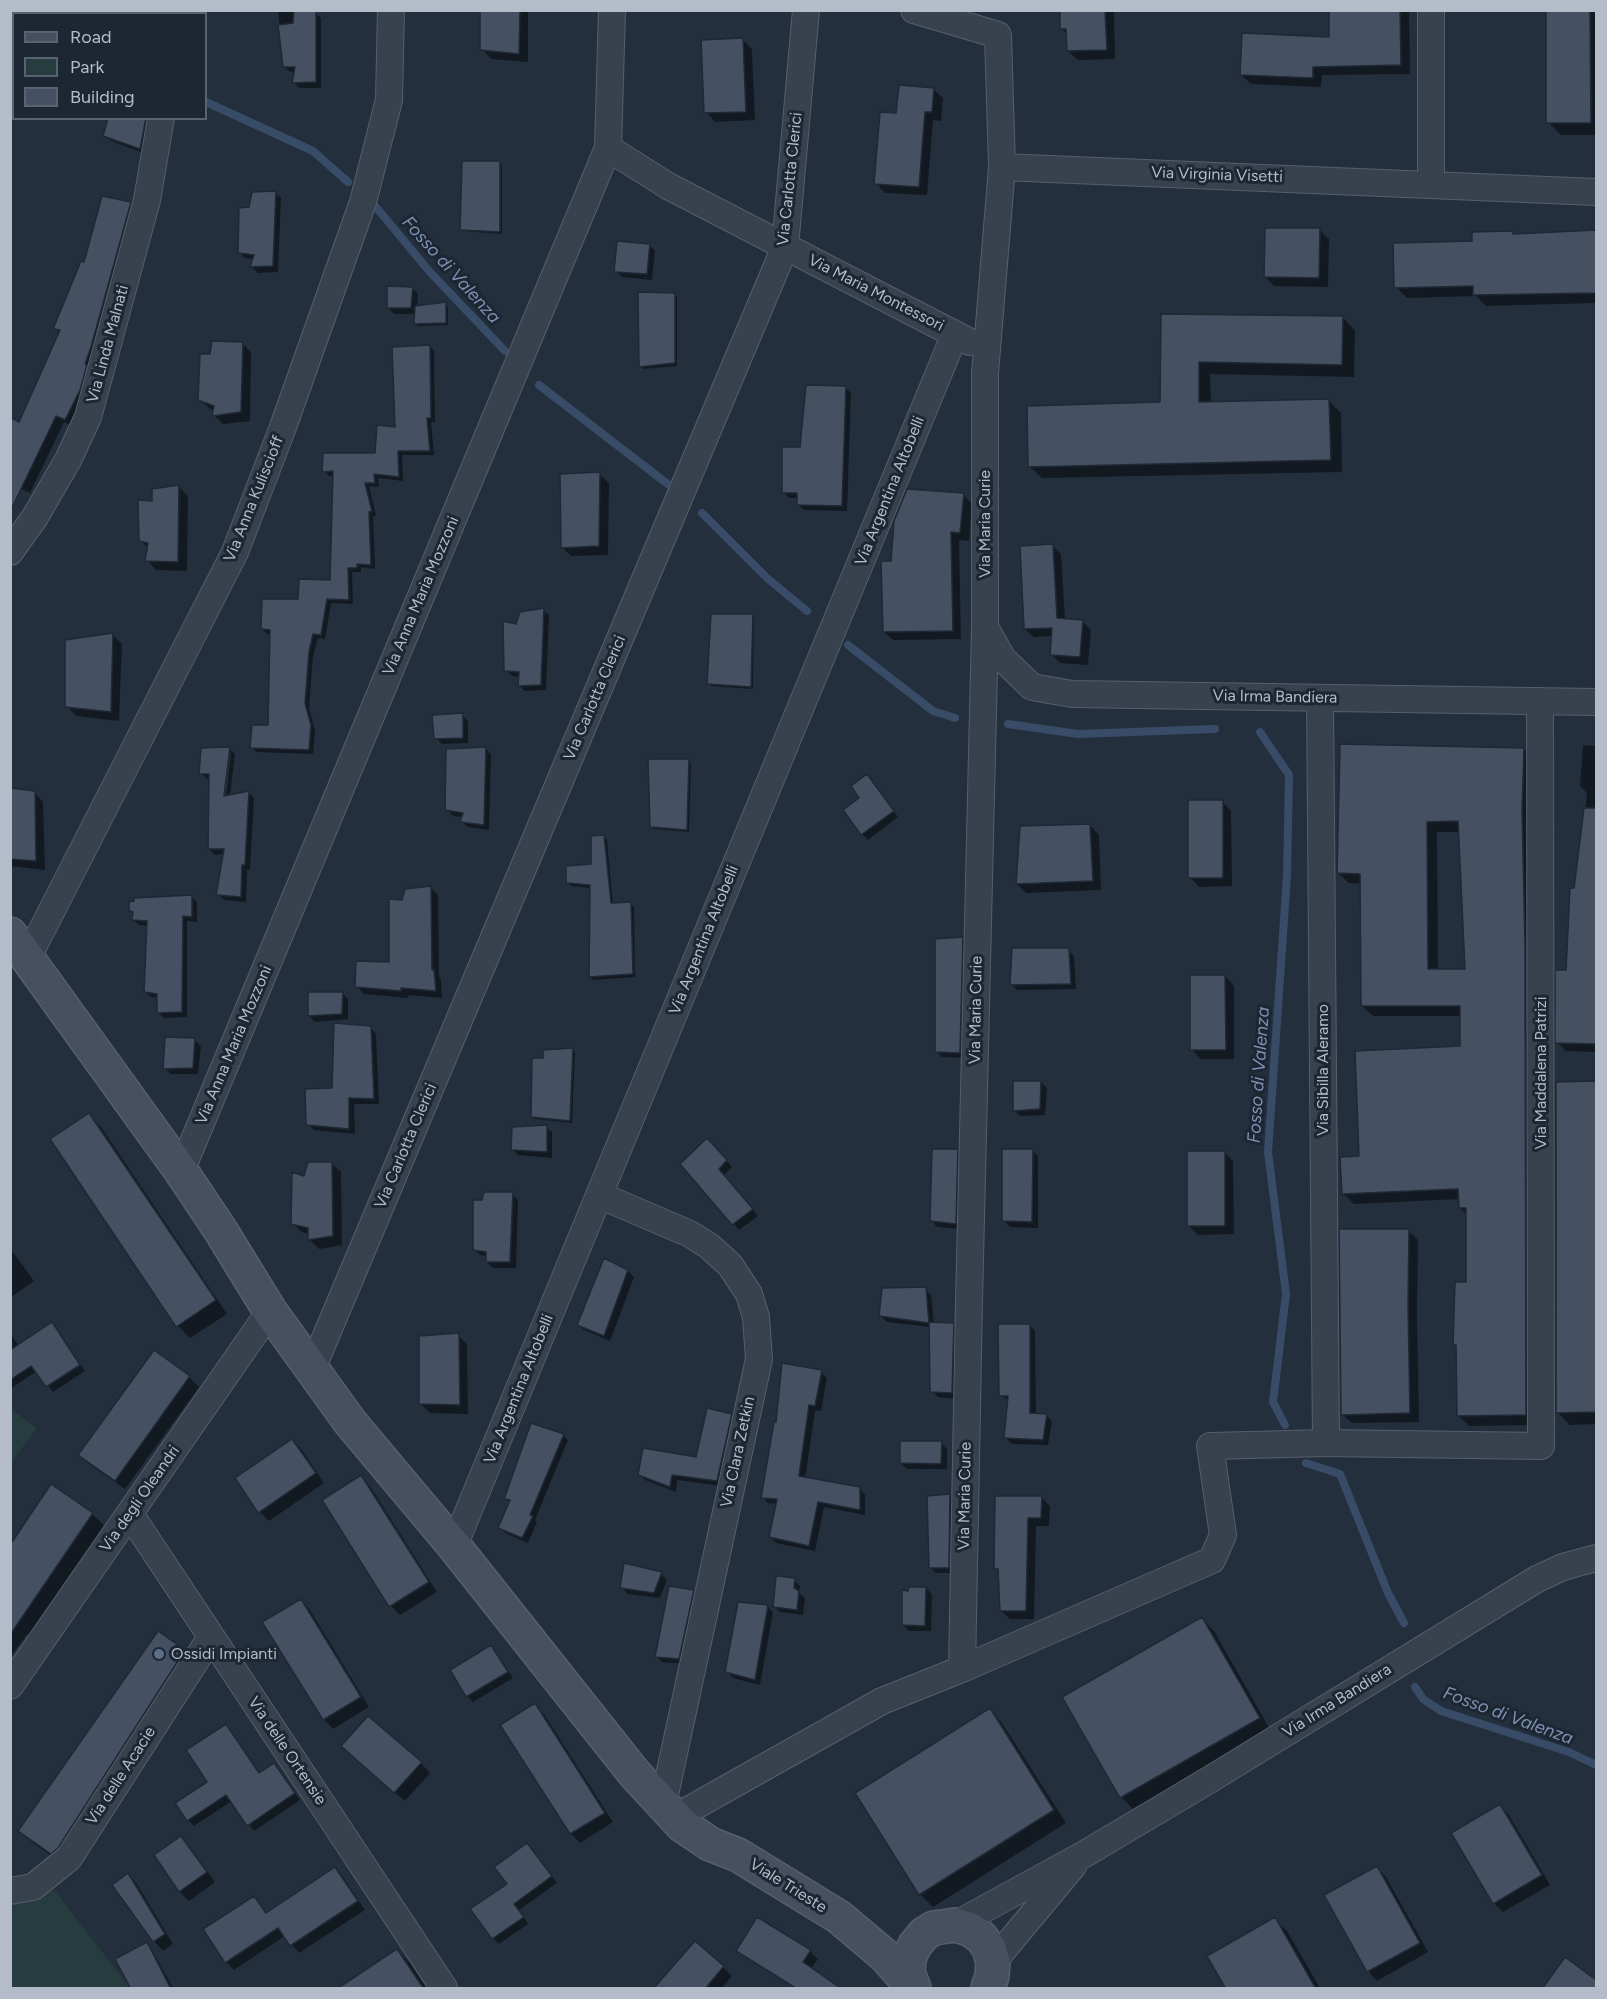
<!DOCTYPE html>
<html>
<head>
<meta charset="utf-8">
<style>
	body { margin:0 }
	#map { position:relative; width:1607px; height:1999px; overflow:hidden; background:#242f3e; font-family:Figtree,sans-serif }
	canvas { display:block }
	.frame { position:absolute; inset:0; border:12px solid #b4bcc9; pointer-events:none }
	.legend { position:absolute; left:12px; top:12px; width:195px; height:108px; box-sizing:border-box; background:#1d2633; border:2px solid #59626f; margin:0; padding:8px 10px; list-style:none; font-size:18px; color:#b4bcc9 }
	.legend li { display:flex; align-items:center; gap:12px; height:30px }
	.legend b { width:30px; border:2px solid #59626f }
</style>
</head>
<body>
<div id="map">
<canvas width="1607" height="1999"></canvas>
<div class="frame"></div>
<ul class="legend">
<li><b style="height:8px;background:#465061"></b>Road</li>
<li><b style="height:16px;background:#263c3f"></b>Park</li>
<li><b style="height:16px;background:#455162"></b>Building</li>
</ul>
</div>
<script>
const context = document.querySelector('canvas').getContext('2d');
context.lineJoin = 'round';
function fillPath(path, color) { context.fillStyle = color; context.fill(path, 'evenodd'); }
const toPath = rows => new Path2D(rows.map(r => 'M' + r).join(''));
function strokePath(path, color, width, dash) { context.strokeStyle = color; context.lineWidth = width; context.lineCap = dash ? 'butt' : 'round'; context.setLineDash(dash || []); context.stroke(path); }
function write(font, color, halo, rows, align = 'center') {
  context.font = font + ' Figtree,sans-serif'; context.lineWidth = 6; context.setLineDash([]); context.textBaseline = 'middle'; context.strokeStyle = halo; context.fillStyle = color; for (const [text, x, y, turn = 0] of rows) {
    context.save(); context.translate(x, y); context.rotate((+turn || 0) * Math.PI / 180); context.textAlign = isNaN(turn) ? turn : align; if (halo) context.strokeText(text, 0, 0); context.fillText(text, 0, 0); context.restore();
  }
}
fillPath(toPath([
	[10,1408,37,1428,11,1463,10,1463],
	[51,1886,130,1988,11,1988,11,1900]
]), '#263c3f');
fillPath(toPath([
	[118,10,174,10,172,14,118,14],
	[481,10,528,10,528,62,491,59,482,49],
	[1061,10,1114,10,1115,59,1078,60,1068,51,1068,35,1062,29],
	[1355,10,1409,10,1410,74,1322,75,1321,87,1251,84,1241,75,1331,38],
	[1548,10,1596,10,1596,135,1561,135,1548,122],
	[278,11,315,12,321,18,321,88,299,88,294,82,295,72,290,72,284,66],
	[743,40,752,49,755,120,715,122,706,112],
	[933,89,943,98,941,121,933,120,927,195,885,193,876,183,898,114],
	[110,118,154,118,146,154,111,141,105,135],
	[499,162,502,165,502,234,464,231,461,229],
	[275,192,281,198,278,272,258,273,252,267,254,259,245,258,239,252,251,208],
	[130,203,137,210,98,355,72,426,64,422,30,493,10,484,20,424,60,334,55,328,85,264],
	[1320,230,1329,239,1328,287,1274,286,1265,277],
	[1513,232,1515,235,1596,232,1596,303,1486,306,1476,296,1407,298,1396,287,1473,242],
	[649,245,655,251,652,280,622,277,616,271],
	[412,288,418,294,417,307,445,304,448,307,448,325,418,326,416,324,416,314,394,314,388,308],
	[675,295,677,297,677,366,643,369,641,366],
	[1162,315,1343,318,1355,330,1354,377,1210,374,1211,403,1329,401,1341,413,1342,472,1042,478,1029,466,1162,404],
	[242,343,251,352,250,421,223,424,214,415,215,411,210,409,200,399,211,356],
	[430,346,434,351,435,422,431,422,434,455,402,455,403,481,378,478,379,487,369,486,376,516,373,516,375,569,361,567,361,572,352,572,353,604,331,603,325,639,318,638,313,657,309,708,315,731,313,754,256,752,252,747,269,726,272,634,267,634,262,629,300,600,332,582,334,476,329,476,324,471,377,454,397,429],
	[845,387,851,393,847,511,804,510,798,505,799,498,789,498,783,492,801,449],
	[599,473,609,483,608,555,571,556,562,547],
	[179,487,188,496,187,571,156,570,147,560,148,548,140,540,154,502],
	[963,495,972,503,969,541,959,540,961,639,893,640,884,632,892,563],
	[1053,546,1061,554,1065,620,1082,621,1091,630,1088,665,1060,663,1052,655,1053,636,1034,637,1025,629],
	[543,610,549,615,546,690,525,691,519,685,520,677,512,676,506,670,517,625],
	[752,616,754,618,753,689,711,686,709,684],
	[112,634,122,644,119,721,76,716,67,706],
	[462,715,468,721,468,743,442,744,436,738],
	[1583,745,1596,746,1596,1052,1566,1051,1557,1042,1568,971,1587,793,1580,786],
	[485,748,491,754,489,830,468,827,462,821,463,817,453,816,447,809],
	[229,749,235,754,230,796,249,793,254,798,250,870,247,870,246,902,224,900,218,894,224,854,215,855,209,849,210,779,207,779,201,773],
	[228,753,231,753,225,804,222,803],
	[1524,749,1534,760,1536,1425,1469,1426,1458,1415,1458,1347,1455,1344,1467,1284,1467,1215,1460,1208,1460,1199,1354,1204,1343,1193,1360,1158,1462,1048,1462,1016,1373,1016,1362,1006,1362,884,1349,883,1338,873],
	[1437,832,1460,832,1466,971,1438,971],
	[688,761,691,764,689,832,654,829,651,827],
	[873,782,898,817,868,840,862,834,861,798],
	[10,790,34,792,43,802,45,870,10,866],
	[1222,801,1231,811,1232,886,1199,887,1190,877],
	[1090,825,1099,835,1101,890,1026,893,1017,884],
	[604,837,607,840,613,905,630,903,634,907,635,977,593,980,590,976,592,888,571,886,568,882,592,866],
	[431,888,438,895,439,977,441,979,442,998,408,995,408,998,364,994,356,986,390,964,403,902],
	[192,897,197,902,197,922,187,921,187,1017,164,1018,158,1012,159,998,151,997,145,991,149,926,139,925,133,920,134,914,131,911],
	[962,939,968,945,965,1058,942,1057,936,1051],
	[1068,950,1074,956,1076,989,1017,990,1011,984],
	[1225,976,1234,986,1234,1059,1201,1059,1192,1050],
	[342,993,348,999,348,1019,315,1022,309,1016],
	[370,1027,376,1034,379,1104,354,1104,355,1134,314,1130,308,1124,333,1090],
	[195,1040,201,1046,198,1074,171,1074,165,1068],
	[572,1050,575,1052,572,1123,535,1119,533,1117,545,1060],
	[1041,1082,1047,1088,1045,1115,1020,1116,1014,1110],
	[1557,1083,1596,1083,1596,1424,1570,1425,1557,1412],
	[89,1115,101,1127,227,1314,190,1338,178,1326,52,1140],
	[546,1127,552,1132,552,1158,518,1155,512,1149],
	[713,1146,732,1167,724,1175,758,1216,739,1230,682,1164],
	[1032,1150,1038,1156,1038,1228,1010,1227,1004,1221],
	[957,1151,963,1157,961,1229,937,1227,931,1220],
	[1224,1152,1233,1161,1234,1234,1198,1235,1188,1225],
	[331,1163,341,1172,342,1245,319,1249,309,1239,309,1234,302,1232,292,1223,305,1178],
	[512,1194,518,1200,516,1268,493,1268,487,1262,487,1256,480,1255,474,1249,483,1202],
	[1409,1231,1418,1240,1417,1315,1419,1422,1352,1423,1342,1414],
	[10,1248,34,1281,10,1298],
	[604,1260,628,1271,634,1277,610,1341,584,1330,578,1324],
	[925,1289,931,1295,934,1324,953,1325,959,1331,958,1399,938,1397,932,1391,930,1327,887,1322,881,1316],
	[51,1324,85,1371,53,1392,37,1371,10,1389,10,1333,19,1346],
	[1029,1325,1035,1331,1036,1415,1046,1415,1052,1421,1048,1445,1012,1444,1006,1438,1009,1401,1000,1395],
	[458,1335,467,1344,468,1414,430,1413,421,1404],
	[154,1352,189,1377,199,1387,125,1489,89,1464,80,1454],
	[821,1372,827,1378,821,1411,815,1411,805,1479,859,1488,865,1495,865,1515,824,1507,815,1551,776,1543,771,1537,778,1504,768,1503,762,1497],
	[731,1416,737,1422,723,1486,677,1480,676,1492,645,1480,639,1474,697,1459],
	[563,1435,568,1440,535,1520,537,1522,528,1543,505,1533,500,1528,511,1503,506,1499],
	[292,1441,302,1450,324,1483,269,1521,260,1512],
	[941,1443,947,1449,947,1469,907,1469,901,1463],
	[361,1477,370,1486,437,1592,400,1615,391,1606],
	[52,1487,92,1514,104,1525,29,1635,27,1634,10,1658,10,1547],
	[950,1496,956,1501,954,1573,936,1573,930,1567],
	[1041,1497,1050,1506,1049,1526,1036,1526,1034,1619,1010,1619,1001,1611,999,1572,996,1568],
	[661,1574,667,1580,660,1598,628,1594,622,1588],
	[794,1580,800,1586,799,1593,805,1598,803,1615,780,1612,774,1606],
	[926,1588,932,1594,931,1631,909,1631,903,1625],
	[693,1591,699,1597,685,1664,662,1662,656,1656],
	[301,1600,310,1610,369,1707,333,1729,324,1719],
	[767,1606,773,1612,760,1685,733,1678,727,1671],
	[1201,1618,1214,1631,1271,1731,1133,1809,1121,1797],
	[491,1647,497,1653,513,1678,473,1702,467,1696],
	[184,1651,197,1663,64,1865,33,1843,20,1831],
	[535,1705,544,1714,613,1822,580,1843,571,1833,502,1725],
	[990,1710,1002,1723,1066,1823,933,1907,920,1894,857,1794],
	[226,1726,260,1774,274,1765,300,1800,254,1831,232,1801,194,1826,188,1820,209,1783],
	[352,1756,421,1763,430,1773,405,1801],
	[1500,1806,1509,1815,1550,1885,1503,1912,1494,1903],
	[181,1838,190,1847,215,1882,189,1901,180,1892,156,1855],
	[527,1845,557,1883,519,1910,528,1924,499,1944,493,1938,509,1884],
	[1377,1868,1386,1877,1428,1952,1377,1981,1368,1971],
	[335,1869,343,1877,365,1910,299,1953,285,1936,234,1970,226,1962,254,1898,267,1913],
	[128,1875,137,1884,173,1944,163,1951,154,1941],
	[1275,1919,1287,1931,1320,1988,1228,1988],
	[146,1944,152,1950,173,1988,132,1988],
	[397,1950,410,1963,426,1988,339,1988],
	[738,1950,810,1951,818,1959,811,1969,840,1988,795,1988,746,1958],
	[723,1967,732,1976,722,1988,655,1988]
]), '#0007');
strokePath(toPath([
	[62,10,66,14],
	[206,102,313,151,348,182],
	[376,207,429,271,505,351],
	[539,385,669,485],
	[702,513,767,578,807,611],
	[848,645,933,711,955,718],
	[1008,724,1078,734,1215,729],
	[1260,732,1289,775,1287,876,1268,1152,1286,1294,1273,1402,1285,1425],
	[1306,1463,1340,1474,1388,1593,1404,1623],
	[1415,1687,1423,1699,1441,1711,1569,1752,1596,1765]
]), '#394c67', 8);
const building = toPath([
	[294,10,316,10,316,82,292,83,295,67,283,67,278,25,293,23,294,10],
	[480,10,520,10,519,54,480,50,480,10],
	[1060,10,1105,10,1107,50,1067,51,1066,29,1060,29,1060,10],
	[1329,10,1400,10,1401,65,1313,67,1313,78,1240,75,1242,33,1329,37,1329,10],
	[1546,10,1590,10,1591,123,1546,123,1546,10],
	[743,38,746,112,704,113,701,40,743,38],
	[899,85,934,88,932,112,925,112,919,187,874,184,880,112,896,113,899,85],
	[108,118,146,118,140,149,103,136,108,118],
	[462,161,500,161,500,232,460,230,462,161],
	[276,191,273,266,250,267,254,255,238,253,239,208,249,207,252,192,276,191],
	[102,196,131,202,91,347,85,364,87,365,80,390,65,420,56,416,10,512,10,417,19,422,60,330,53,329,81,261,84,262,102,196],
	[1265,228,1320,228,1319,278,1264,277,1265,228],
	[1596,230,1596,293,1473,295,1473,286,1394,288,1393,243,1472,241,1472,232,1513,231,1513,234,1596,230],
	[617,241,650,244,647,274,614,272,617,241],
	[387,286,413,287,411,308,387,308,387,286],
	[638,292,675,293,675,363,639,367,638,292],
	[446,302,446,323,414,324,415,306,446,302],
	[1161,314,1343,316,1342,365,1199,362,1199,402,1329,399,1331,460,1028,467,1027,406,1160,402,1161,314],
	[212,341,243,342,241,412,212,416,214,406,198,400,200,354,210,354,212,341],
	[430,345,431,418,427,418,430,451,398,451,399,477,374,474,375,483,365,483,372,511,369,512,371,565,357,564,357,568,348,568,349,600,327,599,321,635,313,634,309,652,305,703,311,725,309,750,250,748,252,725,268,725,270,630,261,629,262,599,298,599,299,579,330,580,333,471,322,472,323,453,375,453,377,425,395,427,392,347,430,345],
	[806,385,846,386,842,506,797,505,797,493,782,493,782,447,800,447,806,385],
	[600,472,599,546,561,548,560,474,600,472],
	[179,485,178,562,145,561,148,543,139,541,138,500,152,501,152,489,179,485],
	[907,489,964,493,960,533,951,532,953,631,883,632,881,561,891,561,894,521,907,489],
	[1053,544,1057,618,1083,620,1080,657,1050,655,1052,628,1024,629,1020,546,1053,544],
	[544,608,541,685,518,686,519,672,504,671,503,621,516,624,520,612,544,608],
	[711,614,753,614,751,687,707,684,711,614],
	[113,633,111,712,65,707,65,640,113,633],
	[463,713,463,738,434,739,432,715,463,713],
	[1340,744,1524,748,1522,810,1525,945,1526,1415,1457,1416,1456,1345,1453,1345,1455,1282,1466,1282,1466,1208,1459,1208,1458,1189,1342,1194,1340,1157,1359,1156,1355,1051,1460,1046,1460,1006,1361,1006,1360,874,1337,873,1340,744],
	[1458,821,1465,969,1428,969,1427,822,1458,821],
	[230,747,224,796,249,791,245,865,242,865,241,897,216,895,224,849,208,849,209,774,199,774,201,748,230,747],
	[486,747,484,825,460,822,463,813,445,810,446,749,486,747],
	[648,759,689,759,687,830,650,827,648,759],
	[867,774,894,811,861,835,843,810,859,798,851,786,867,774],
	[10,788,35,791,36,861,10,859,10,788],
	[1188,800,1223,800,1223,878,1188,878,1188,800],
	[1584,808,1596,808,1596,1044,1555,1043,1555,970,1566,970,1570,888,1574,888,1584,808],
	[1090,824,1093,881,1016,884,1020,826,1090,824],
	[604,835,611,903,631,902,633,974,589,977,590,885,566,883,566,866,591,864,591,836,604,835],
	[431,886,432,970,434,970,436,991,401,988,401,991,355,987,356,961,389,962,389,899,402,900,405,889,431,886],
	[192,895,192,917,183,916,182,1012,157,1013,157,994,144,992,147,921,132,920,133,912,129,911,129,902,134,901,134,898,192,895],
	[963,937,960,1053,935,1052,935,939,963,937],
	[1012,948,1069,948,1071,984,1010,985,1012,948],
	[1190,975,1225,975,1226,1050,1190,1050,1190,975],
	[308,992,343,992,342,1014,308,1016,308,992],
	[334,1023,371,1026,374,1099,349,1098,349,1129,306,1125,305,1089,332,1088,334,1023],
	[165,1037,195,1038,193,1068,163,1069,165,1037],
	[573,1048,570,1121,531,1117,532,1058,543,1058,543,1050,573,1048],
	[1013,1081,1041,1081,1040,1109,1013,1111,1013,1081],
	[1596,1081,1596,1412,1556,1413,1556,1082,1596,1081],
	[89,1113,216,1300,176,1327,50,1139,89,1113],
	[547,1125,547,1152,511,1150,512,1127,547,1125],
	[707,1138,727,1160,719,1169,753,1209,732,1225,680,1164,707,1138],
	[932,1149,958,1149,956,1224,930,1221,932,1149],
	[1002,1149,1033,1149,1032,1222,1002,1221,1002,1149],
	[1187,1151,1225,1151,1225,1226,1187,1226,1187,1151],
	[308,1162,332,1162,333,1236,308,1240,308,1228,291,1224,292,1172,304,1176,308,1162],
	[484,1192,513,1192,510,1262,486,1262,486,1252,473,1250,473,1200,482,1200,484,1192],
	[1339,1229,1409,1229,1408,1305,1410,1413,1341,1415,1339,1229],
	[604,1258,628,1270,604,1336,577,1325,604,1258],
	[926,1287,929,1323,879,1316,882,1288,926,1287],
	[52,1322,80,1365,46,1387,31,1366,10,1380,10,1350,52,1322],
	[929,1322,954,1323,952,1393,930,1392,929,1322],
	[998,1324,1030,1324,1030,1413,1047,1414,1043,1440,1004,1438,1008,1396,999,1396,998,1324],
	[459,1333,460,1405,419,1404,419,1336,459,1333],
	[154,1350,190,1376,115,1481,78,1455,154,1350],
	[782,1363,822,1370,815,1406,809,1405,799,1476,860,1487,860,1510,818,1502,809,1546,769,1537,777,1499,761,1498,774,1422,776,1422,782,1363],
	[707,1408,732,1414,717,1481,672,1475,670,1487,638,1475,643,1448,696,1457,707,1408],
	[531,1423,564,1434,530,1515,533,1516,522,1538,498,1528,510,1500,504,1499,531,1423],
	[292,1439,316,1473,258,1513,235,1478,292,1439],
	[900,1441,942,1441,941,1464,900,1463,900,1441],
	[361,1475,429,1582,389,1607,322,1500,361,1475],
	[51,1484,93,1513,10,1635,10,1545,51,1484],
	[950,1494,949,1568,929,1568,927,1496,950,1494],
	[995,1496,1042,1496,1041,1518,1028,1518,1026,1611,1000,1611,998,1569,994,1569,995,1496],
	[624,1563,662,1572,654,1593,620,1588,624,1563],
	[776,1576,795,1578,794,1588,799,1591,797,1610,773,1607,776,1576],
	[669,1586,694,1590,679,1659,655,1657,669,1586],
	[909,1587,926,1587,925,1626,902,1625,902,1590,908,1591,909,1587],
	[301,1599,361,1697,323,1720,262,1622,301,1599],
	[738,1602,768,1605,755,1680,725,1672,738,1602],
	[1202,1617,1260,1718,1120,1798,1062,1697,1202,1617],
	[158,1631,185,1650,58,1848,51,1854,18,1831,158,1631],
	[491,1645,508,1672,466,1697,450,1670,491,1645],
	[535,1703,605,1813,570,1834,500,1725,535,1703],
	[990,1708,1054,1810,919,1895,855,1793,990,1708],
	[368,1716,422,1762,394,1793,341,1746,368,1716],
	[226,1724,259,1773,274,1763,295,1793,247,1826,226,1795,187,1821,175,1803,207,1782,186,1750,226,1724],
	[1500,1804,1542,1875,1493,1904,1451,1833,1500,1804],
	[181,1836,207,1872,179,1892,154,1855,181,1836],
	[527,1843,552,1876,514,1904,524,1917,492,1939,470,1909,507,1884,494,1867,527,1843],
	[1377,1866,1420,1943,1367,1972,1324,1895,1377,1866],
	[335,1867,358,1901,290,1946,278,1928,225,1963,203,1929,254,1896,266,1913,335,1867],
	[128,1873,165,1934,153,1942,112,1885,128,1873],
	[757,1917,811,1950,803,1962,842,1989,797,1989,736,1951,757,1917],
	[1275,1917,1316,1989,1226,1989,1207,1956,1275,1917],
	[695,1941,724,1966,705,1989,653,1989,695,1941],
	[147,1942,171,1989,131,1989,115,1959,147,1942],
	[397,1949,424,1989,337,1989,397,1949],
	[1565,1957,1596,1980,1596,1989,1542,1989,1565,1957]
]);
fillPath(building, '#455162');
strokePath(building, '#1f2835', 1.5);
const street = toPath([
	[914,10,998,35,1002,167,1596,192],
	[180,14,181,10],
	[608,148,668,186,970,342],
	[1431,184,1431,10],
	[10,552,35,517,68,460,88,417,147,200,161,118],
	[985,627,1002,658,1032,687,1072,694,1596,702],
	[1320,698,1326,1443],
	[28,957,235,552,283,427,363,202,389,100,391,10],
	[181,1171,608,148,612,10],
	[599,1195,690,1234,709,1246,730,1265,749,1294,756,1317,759,1359,666,1790],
	[312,1369,785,247,806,10],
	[130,1514,444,1988],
	[454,1546,955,334],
	[962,1669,969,1302,985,627,985,373,1002,167],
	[10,1686,270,1311],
	[690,1809,882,1701,962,1669,1212,1560,1223,1535,1210,1446,1326,1443,1541,1446,1540,701],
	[10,1891,33,1887,69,1858,211,1637],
	[955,1925,1083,1855,1209,1780,1537,1579,1563,1567,1596,1558],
	[993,1962,1073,1866]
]);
const secondary = toPath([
	[10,934,181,1171,221,1231,270,1311,350,1422,454,1546,634,1773,682,1825,710,1844,738,1855,839,1917,884,1955,912,1986],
	[914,1988,908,1973,909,1958,915,1945,924,1934,934,1928,955,1925,969,1929,981,1937,989,1948,993,1962,992,1976,988,1988]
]);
strokePath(street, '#565f6c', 28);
strokePath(secondary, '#565f6c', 36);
strokePath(street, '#38414e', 26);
strokePath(secondary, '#465061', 33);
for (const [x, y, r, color] of [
	[159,1654,6,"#5c6f8a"]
]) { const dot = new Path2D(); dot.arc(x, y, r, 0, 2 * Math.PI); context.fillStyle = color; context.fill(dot); strokePath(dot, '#1d2633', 2); }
write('16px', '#b4bcc9', '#1d2633', [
	["Via Virginia Visetti",1217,175,2],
	["Via Carlotta Clerici",790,179,-84],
	["Via Maria Montessori",876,293,27],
	["Via Linda Malnati",108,344,-75],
	["Via Argentina Altobelli",890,491,-68],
	["Via Anna Kuliscioff",254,499,-68],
	["Via Maria Curie",985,524,-90],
	["Via Anna Maria Mozzoni",421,596,-67],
	["Via Irma Bandiera",1275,697,1],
	["Via Carlotta Clerici",595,698,-67],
	["Via Argentina Altobelli",704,940,-68],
	["Via Maria Curie",976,1010,-89],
	["Via Anna Maria Mozzoni",234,1045,-67],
	["Via Sibilla Aleramo",1323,1070,-90],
	["Via Maddalena Patrizi",1541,1073,-90],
	["Via Carlotta Clerici",406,1146,-67],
	["Via Argentina Altobelli",519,1389,-68],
	["Via Clara Zetkin",738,1452,-78],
	["Via Maria Curie",965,1496,-89],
	["Via degli Oleandri",140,1499,-55],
	["Via Irma Bandiera",1337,1701,-32],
	["Via delle Ortensie",287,1751,56],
	["Via delle Acacie",121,1776,-57],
	["Viale Trieste",788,1886,32]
]);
write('16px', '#b4bcc9', '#1d2633', [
	["Ossidi Impianti",171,1654]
], 'left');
write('italic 18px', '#7c92b1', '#1d2633', [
	["Fosso di Valenza",451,270,48],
	["Fosso di Valenza",1259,1075,-86],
	["Fosso di Valenza",1508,1716,20]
]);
</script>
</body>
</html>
